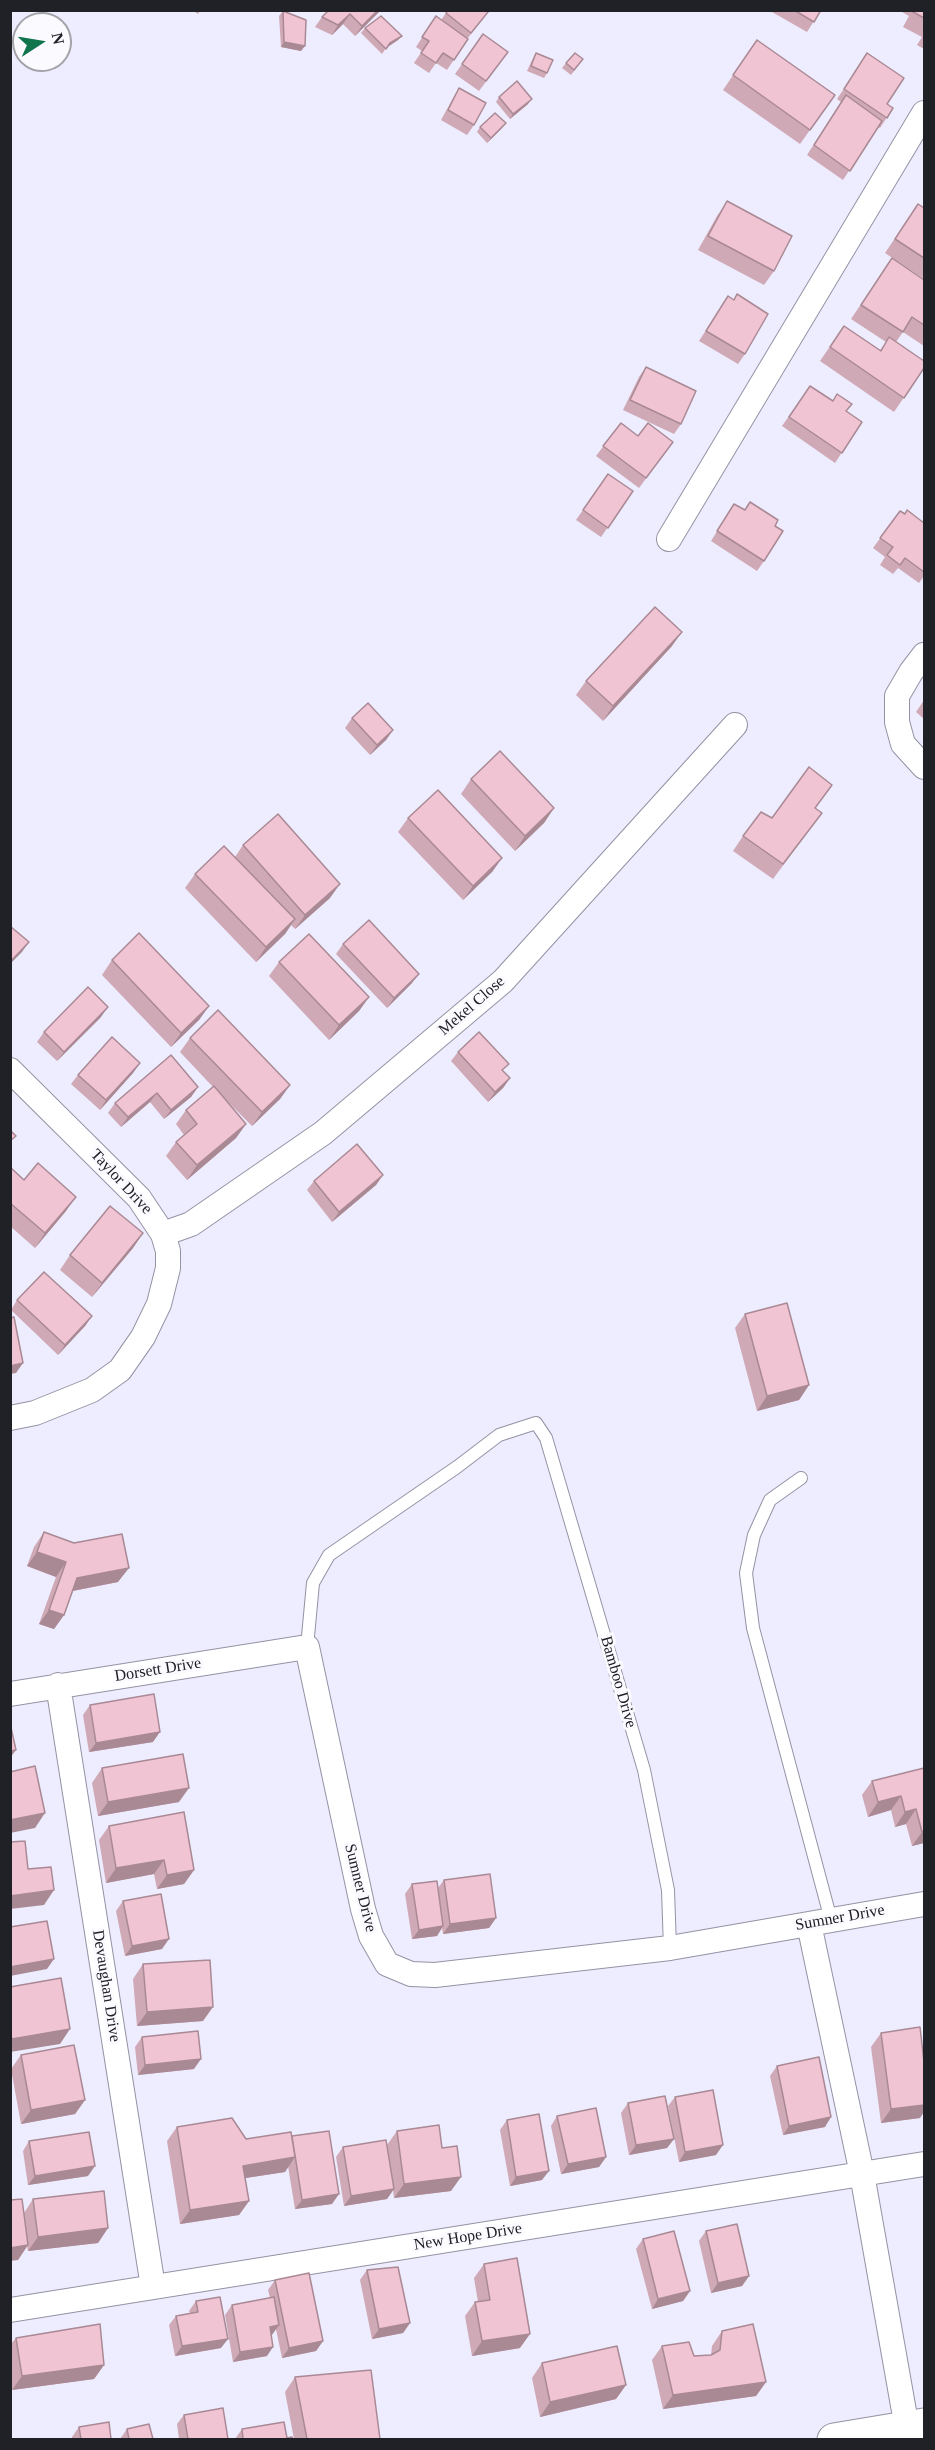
<!DOCTYPE html>
<html>
<head>
<meta charset="utf-8">
<style>
	body { margin:0 }
	#map { position:relative; width:935px; height:2450px; overflow:hidden; background:#eeecff; font-family:"Times New Roman",serif }
	canvas { display:block }
	.frame { position:absolute; inset:0; border:12px solid #202027; pointer-events:none }
	.north { position:absolute; left:12px; top:12px; width:60px; height:60px; box-sizing:border-box; background:#fbfbff; border:2px solid #a3a3a9; border-radius:50%; rotate:78deg; font-size:16px; font-weight:700; line-height:24px; text-align:center; color:#202027 }
	.north::after { content:''; display:block; margin:auto; width:21px; height:27px; background:#10754c; clip-path:polygon(50% 0,100% 100%,50% 72%,0 100%) }
</style>
</head>
<body>
<div id="map">
<canvas width="935" height="2450"></canvas>
<div class="frame"></div>
<div class="north">N</div>
</div>
<script>
const context = document.querySelector('canvas').getContext('2d');
context.lineJoin = 'round';
const toPath = rows => new Path2D(rows.map(r => 'M' + r).join(''));
function strokePath(path, color, width, dash) { context.strokeStyle = color; context.lineWidth = width; context.lineCap = dash ? 'butt' : 'round'; context.setLineDash(dash || []); context.stroke(path); }
function fillPath(path, color) { context.fillStyle = color; context.fill(path, 'evenodd'); }
function write(font, color, halo, rows, align = 'center') {
  context.font = font + ' "Times New Roman",serif'; context.lineWidth = 6; context.setLineDash([]); context.textBaseline = 'middle'; context.strokeStyle = halo; context.fillStyle = color; for (const [text, x, y, turn = 0] of rows) {
    context.save(); context.translate(x, y); context.rotate((+turn || 0) * Math.PI / 180); context.textAlign = isNaN(turn) ? turn : align; if (halo) context.strokeText(text, 0, 0); context.fillText(text, 0, 0); context.restore();
  }
}
const lane = toPath([
	[801,1478,770,1500,754,1535,746,1573,753,1628,831,1920],
	[307,1647,313,1583,329,1555,457,1467,499,1435,536,1423,546,1438,644,1770,668,1890,670,1948]
]);
const street = toPath([
	[669,539,924,113],
	[924,655,911,672,897,696,897,722,903,744,924,767],
	[10,1070,139,1198,163,1234,168,1251,168,1268,159,1304,143,1337,120,1370,92,1390,35,1413,10,1418],
	[163,1234,191,1224,323,1133,503,981,735,725],
	[58,1685,153,2287],
	[10,1694,307,1647,363,1909,371,1936,387,1964,411,1974,435,1975,670,1948,924,1904],
	[809,1924,862,2174,907,2428],
	[10,2310,924,2164]
]);
const secondary = toPath([
	[834,2440,924,2425]
]);
strokePath(lane, '#9493a4', 14);
strokePath(street, '#9493a4', 26);
strokePath(secondary, '#9493a4', 35);
strokePath(lane, '#fff', 12);
strokePath(street, '#fff', 24);
strokePath(secondary, '#fff', 33);
fillPath(toPath([
	[192,10,201,10,198,14],
	[329,10,381,10,355,36,343,24,332,35,315,27,322,17],
	[448,10,488,12,468,38,468,39,447,70,436,63,429,73,414,63,422,51,416,47,436,16,441,20],
	[773,10,821,10,807,32,772,12],
	[903,10,924,10,924,49,917,45,922,37,903,27,909,16,902,12],
	[283,11,301,51,281,47,279,16],
	[365,28,398,40,386,48,382,54,361,33],
	[483,34,508,52,479,91,455,74],
	[757,40,835,95,800,144,723,90],
	[536,53,547,73,544,78,527,71,533,58],
	[583,59,571,75,562,68,566,63],
	[861,63,887,104,893,108,880,128,878,127,843,180,807,155,841,102,837,99],
	[459,88,474,125,467,135,441,120,453,98],
	[499,97,528,104,510,119,496,102],
	[480,127,502,128,487,143,477,132],
	[727,201,774,271,764,285,698,250,717,216],
	[918,204,924,208,924,279,885,253],
	[892,258,924,280,924,346,903,332,896,342,924,368,894,412,820,361,844,326,880,350,886,342,851,319],
	[728,296,745,354,738,364,699,341],
	[646,367,681,424,674,434,623,410,639,377],
	[810,386,862,422,835,463,782,426],
	[621,423,638,436,673,442,639,488,596,456],
	[608,474,633,491,601,537,576,520],
	[734,504,745,510,764,561,757,571,711,541],
	[900,511,924,523,924,576,919,583,898,568,893,574,880,565,885,557,873,548],
	[672,646,603,721,576,695,586,681],
	[924,700,924,719,916,712],
	[352,718,393,730,386,740,370,755,345,728],
	[471,779,554,808,544,823,515,851,461,794],
	[815,808,822,813,773,879,733,851,743,836,772,818],
	[408,818,502,858,492,872,463,900,398,832],
	[243,845,330,898,295,929,291,925,285,934,256,962,185,888,195,874,235,857],
	[343,944,412,983,387,1008,336,954],
	[112,960,209,1006,199,1020,171,1047,102,975],
	[279,962,369,997,359,1011,329,1040,269,976],
	[101,1017,57,1061,37,1042,44,1032],
	[190,1038,290,1085,280,1099,252,1126,219,1093,246,1124,236,1138,187,1180,166,1156,176,1142,184,1135,176,1124,186,1110,213,1087,180,1052],
	[458,1052,504,1072,510,1078,503,1088,488,1102,451,1061],
	[171,1055,198,1087,191,1097,164,1119,150,1102,121,1127,108,1113,115,1103],
	[140,1063,133,1073,100,1110,71,1084,78,1075],
	[10,1167,24,1180,66,1211,35,1248,10,1226],
	[383,1175,376,1185,332,1222,307,1190,314,1181],
	[143,1233,133,1248,92,1297,60,1270,70,1255],
	[17,1300,92,1316,85,1326,58,1355,11,1310],
	[745,1314,809,1385,799,1400,757,1411,735,1328],
	[44,1532,118,1582,73,1591,64,1615,54,1629,39,1624,56,1577,27,1566,34,1547],
	[90,1705,153,1742,89,1752,83,1715],
	[102,1768,179,1802,98,1816,92,1783],
	[924,1768,924,1843,912,1846,906,1824,895,1827,891,1810,868,1817,862,1795,872,1781],
	[109,1826,194,1870,184,1884,157,1889,154,1874,106,1883,99,1840],
	[444,1880,496,1918,489,1928,443,1934,442,1928,437,1936,412,1939,405,1894,412,1884,438,1888],
	[123,1901,162,1949,125,1956,116,1911],
	[143,1964,203,2021,137,2026,133,1979],
	[881,2033,920,2118,881,2123,871,2047],
	[142,2037,194,2069,138,2075,135,2047],
	[21,2055,85,2100,75,2114,21,2124,11,2069],
	[777,2066,825,2127,783,2135,770,2076],
	[675,2097,716,2155,679,2162,668,2106],
	[628,2103,674,2139,667,2148,629,2155,621,2113],
	[557,2116,606,2157,599,2167,561,2174,551,2126],
	[507,2120,542,2180,510,2186,500,2130],
	[177,2127,246,2139,291,2137,292,2136,332,2204,295,2209,288,2166,285,2172,245,2178,249,2201,239,2215,180,2224,167,2141],
	[397,2131,442,2148,451,2191,394,2198,393,2190,387,2199,344,2206,336,2157,343,2147,387,2145],
	[29,2141,88,2176,28,2185,23,2151],
	[33,2199,108,2228,98,2243,28,2251,27,2246,18,2260,24,2213],
	[706,2231,749,2276,742,2286,711,2293,699,2241],
	[643,2239,690,2291,683,2301,652,2309,636,2249],
	[484,2264,520,2348,472,2356,465,2316,475,2302,478,2302,474,2278],
	[367,2270,410,2323,403,2333,372,2339,360,2280],
	[275,2280,323,2341,316,2351,282,2358,276,2329,271,2335,267,2356,233,2362,225,2315,232,2305,270,2298,268,2290],
	[196,2301,221,2348,175,2356,169,2325,176,2316,190,2313,189,2311],
	[722,2331,766,2382,756,2396,663,2409,652,2360,662,2346,694,2356,711,2355,712,2346],
	[16,2338,104,2365,94,2379,12,2390,10,2382,10,2345],
	[542,2363,626,2385,616,2399,540,2417,532,2378],
	[295,2377,380,2439,294,2439,285,2392],
	[184,2415,228,2439,179,2439,177,2424],
	[79,2427,111,2439,72,2439,72,2437],
	[127,2429,153,2439,120,2439],
	[242,2429,287,2438,293,2439,235,2439]
]), '#cfa9b5');
fillPath(toPath([
	[378,10,381,10,355,36,362,26],
	[350,14,343,24,332,35,338,25],
	[402,36,398,40,386,48,390,43],
	[284,42,305,46,301,51,281,47],
	[532,99,528,104,510,119,513,114],
	[506,123,502,128,487,143,491,138],
	[682,632,672,646,603,721,613,706],
	[393,730,386,740,370,755,377,745],
	[554,808,544,823,515,851,525,836],
	[502,858,492,872,463,900,473,886],
	[340,884,330,898,295,929,305,915],
	[295,919,285,934,256,962,266,947],
	[29,942,22,952,10,964,10,962],
	[419,974,412,983,387,1008,394,998],
	[369,997,359,1011,329,1040,339,1025],
	[209,1006,199,1020,171,1047,181,1033],
	[108,1007,101,1017,57,1061,64,1052],
	[140,1063,133,1073,100,1110,106,1100],
	[510,1078,503,1088,488,1102,495,1092],
	[290,1085,280,1099,252,1126,262,1112],
	[198,1087,191,1097,164,1119,171,1110],
	[157,1093,150,1102,121,1127,128,1117],
	[246,1124,236,1138,187,1180,197,1165],
	[383,1175,376,1185,332,1222,339,1212],
	[76,1197,66,1211,35,1248,45,1233],
	[143,1233,133,1248,92,1297,102,1283],
	[92,1316,85,1326,58,1355,65,1345],
	[23,1363,16,1373,10,1374,10,1366],
	[809,1385,799,1400,757,1411,767,1396],
	[37,1552,66,1562,56,1577,27,1566],
	[129,1568,118,1582,67,1592,77,1578],
	[49,1610,64,1615,54,1629,39,1624],
	[160,1732,153,1742,89,1752,96,1743],
	[16,1750,10,1758,10,1751],
	[189,1788,179,1802,98,1816,108,1802],
	[901,1796,891,1810,868,1817,878,1802],
	[916,1809,906,1824,895,1827,905,1812],
	[45,1813,35,1828,10,1833,10,1820],
	[924,1831,924,1843,912,1846,922,1832],
	[164,1860,154,1874,106,1883,116,1868],
	[194,1870,184,1884,157,1889,167,1875],
	[54,1890,44,1905,10,1909,10,1896],
	[496,1918,489,1928,443,1934,450,1924],
	[443,1926,437,1936,412,1939,419,1930],
	[169,1939,162,1949,125,1956,132,1946],
	[54,1959,47,1969,10,1976,10,1967],
	[213,2007,203,2021,137,2026,147,2012],
	[70,2029,60,2044,10,2052,10,2041,12,2039],
	[201,2059,194,2069,138,2075,145,2065],
	[85,2100,75,2114,21,2124,31,2110],
	[924,2105,924,2112,920,2118,881,2123,891,2109],
	[831,2117,825,2127,783,2135,789,2126],
	[674,2139,667,2148,629,2155,636,2145],
	[723,2145,716,2155,679,2162,685,2152],
	[295,2157,285,2172,233,2180,243,2166],
	[606,2157,599,2167,561,2174,568,2164],
	[95,2166,88,2176,28,2185,35,2176],
	[549,2171,542,2180,510,2186,516,2177],
	[461,2177,451,2191,394,2198,404,2184],
	[394,2189,387,2199,344,2206,351,2196],
	[339,2194,332,2204,295,2209,302,2200],
	[249,2201,239,2215,180,2224,190,2210],
	[108,2228,98,2243,28,2251,38,2237],
	[28,2245,18,2260,10,2261,10,2248],
	[749,2276,742,2286,711,2293,718,2283],
	[690,2291,683,2301,652,2309,658,2299],
	[410,2323,403,2333,372,2339,379,2329],
	[279,2325,272,2335,263,2337,270,2327],
	[530,2334,520,2348,472,2356,482,2341],
	[228,2339,221,2348,175,2356,182,2346],
	[323,2341,316,2351,282,2358,289,2348],
	[273,2347,267,2356,233,2362,240,2352],
	[104,2365,94,2379,12,2390,22,2376],
	[766,2382,756,2396,663,2409,673,2395],
	[626,2385,616,2399,540,2417,550,2402]
]), '#a98994');
const building = toPath([
	[329,10,378,10,362,26,350,14,338,25,322,17,329,10],
	[448,10,487,10,488,12,471,33,446,13,448,10],
	[794,10,821,10,814,22,794,10],
	[914,10,924,10,924,18,913,12,914,10],
	[283,11,306,20,305,46,284,42,283,11],
	[381,16,402,36,390,43,386,49,365,28,381,16],
	[436,16,468,39,454,60,443,53,436,63,421,53,429,41,422,37,436,16],
	[483,34,508,52,486,81,462,64,483,34],
	[757,40,835,95,810,130,733,75,757,40],
	[536,53,553,60,547,73,531,66,536,53],
	[575,53,583,59,574,70,566,63,575,53],
	[867,53,904,78,887,104,893,108,887,118,844,89,867,53],
	[517,81,532,99,513,114,499,97,517,81],
	[459,88,486,103,474,125,448,110,459,88],
	[846,95,882,121,850,171,814,145,846,95],
	[495,113,506,123,491,138,480,127,495,113],
	[727,201,792,236,774,271,708,236,727,201],
	[918,204,924,208,924,258,895,239,918,204],
	[892,258,924,280,924,325,912,317,903,332,861,305,892,258],
	[737,294,768,314,745,354,706,331,728,296,734,300,737,294],
	[844,326,881,351,889,337,924,361,924,368,904,398,830,347,844,326],
	[646,367,696,391,681,424,630,400,646,367],
	[810,386,833,401,837,394,852,404,846,411,862,422,842,453,789,417,810,386],
	[621,423,638,436,648,423,673,442,646,478,603,446,621,423],
	[608,474,633,491,608,528,583,510,608,474],
	[750,502,778,520,775,526,783,531,764,561,717,531,734,504,745,510,750,502],
	[907,510,924,523,924,572,905,558,900,565,887,555,893,547,880,538,900,511,905,514,907,510],
	[655,607,682,632,613,706,586,681,655,607],
	[368,703,393,730,377,745,352,718,368,703],
	[500,751,554,808,525,836,471,779,500,751],
	[809,767,832,785,815,808,822,813,783,864,743,836,761,812,772,818,809,767],
	[438,790,502,858,473,886,408,818,438,790],
	[278,814,340,884,305,915,243,845,278,814],
	[224,846,295,919,266,947,195,874,224,846],
	[369,920,419,974,394,998,343,944,369,920],
	[10,926,29,942,10,962,10,926],
	[139,933,209,1006,181,1033,112,960,139,933],
	[309,934,369,997,339,1025,279,962,309,934],
	[88,987,108,1007,64,1052,44,1032,88,987],
	[218,1010,290,1085,262,1112,190,1038,218,1010],
	[479,1032,509,1064,502,1070,510,1078,495,1092,458,1052,479,1032],
	[112,1037,140,1063,106,1100,78,1075,112,1037],
	[171,1055,198,1087,171,1110,157,1093,128,1117,115,1103,171,1055],
	[214,1086,246,1124,197,1165,176,1142,197,1124,186,1110,214,1086],
	[10,1130,16,1136,10,1141,10,1130],
	[357,1144,383,1175,339,1212,314,1181,357,1144],
	[38,1163,76,1197,45,1233,10,1203,10,1167,24,1180,38,1163],
	[110,1206,143,1233,102,1283,70,1255,110,1206],
	[44,1272,92,1316,65,1345,17,1300,44,1272],
	[787,1303,809,1385,767,1396,745,1314,787,1303],
	[14,1317,23,1363,10,1366,10,1318,14,1317],
	[44,1532,74,1543,122,1534,129,1568,77,1578,64,1615,49,1610,66,1562,37,1552,44,1532],
	[154,1694,160,1732,96,1743,90,1705,154,1694],
	[10,1723,16,1750,10,1751,10,1723],
	[183,1754,189,1788,108,1802,102,1768,183,1754],
	[35,1766,45,1813,10,1820,10,1772,35,1766],
	[924,1768,924,1831,922,1832,916,1809,905,1812,901,1796,878,1802,872,1781,924,1768],
	[184,1812,194,1870,167,1875,164,1860,116,1868,109,1826,184,1812],
	[25,1841,28,1869,51,1867,54,1890,10,1896,10,1842,25,1841],
	[490,1874,496,1918,450,1924,444,1880,490,1874],
	[437,1881,443,1926,419,1930,412,1884,437,1881],
	[161,1894,169,1939,132,1946,123,1901,161,1894],
	[47,1921,54,1959,10,1967,10,1927,47,1921],
	[210,1960,213,2007,147,2012,143,1964,210,1960],
	[61,1978,70,2029,12,2039,10,2033,10,1987,61,1978],
	[920,2027,924,2062,924,2105,891,2109,881,2033,920,2027],
	[198,2031,201,2059,145,2065,142,2037,198,2031],
	[74,2045,85,2100,31,2110,21,2055,74,2045],
	[819,2057,831,2117,789,2126,777,2066,819,2057],
	[713,2090,723,2145,685,2152,675,2097,713,2090],
	[665,2096,674,2139,636,2145,628,2103,665,2096],
	[596,2108,606,2157,568,2164,557,2116,596,2108],
	[539,2114,549,2171,516,2177,507,2120,539,2114],
	[232,2118,246,2139,291,2132,295,2157,243,2166,249,2201,190,2210,177,2127,232,2118],
	[439,2125,442,2148,457,2146,461,2177,404,2184,397,2131,439,2125],
	[329,2131,339,2194,302,2200,292,2136,329,2131],
	[89,2132,95,2166,35,2176,29,2141,89,2132],
	[386,2140,394,2189,351,2196,343,2147,386,2140],
	[104,2191,108,2228,38,2237,33,2199,104,2191],
	[22,2199,28,2245,10,2248,10,2200,22,2199],
	[737,2224,749,2276,718,2283,706,2231,737,2224],
	[674,2231,690,2291,658,2299,643,2239,674,2231],
	[517,2258,530,2334,482,2341,475,2302,490,2300,484,2264,517,2258],
	[398,2267,410,2323,379,2329,367,2270,398,2267],
	[309,2273,323,2341,289,2348,275,2280,309,2273],
	[220,2297,228,2339,182,2346,176,2316,198,2312,196,2301,220,2297],
	[274,2297,279,2325,270,2327,273,2347,240,2352,232,2305,274,2297],
	[100,2324,104,2365,22,2376,16,2338,100,2324],
	[753,2324,766,2382,673,2395,662,2346,689,2342,694,2356,711,2355,720,2350,722,2331,753,2324],
	[617,2346,626,2385,550,2402,542,2363,617,2346],
	[371,2370,380,2439,307,2439,295,2377,371,2370],
	[223,2408,228,2439,188,2439,184,2415,223,2408],
	[109,2422,111,2439,81,2439,79,2427,109,2422],
	[284,2422,287,2438,292,2437,293,2439,243,2439,242,2429,284,2422],
	[149,2424,153,2439,129,2439,127,2429,149,2424]
]);
fillPath(building, '#f1c4d3');
strokePath(building, '#a98994', 1.5);
write('16px', '#202027', '#fbfbff', [
	["Mekel Close",472,1006,-41],
	["Taylor Drive",121,1182,47],
	["Dorsett Drive",158,1670,-9],
	["Bamboo Drive",618,1682,74],
	["Sumner Drive",360,1888,76],
	["Sumner Drive",840,1918,-10],
	["Devaughan Drive",106,1986,81],
	["New Hope Drive",468,2237,-9]
]);
</script>
</body>
</html>
